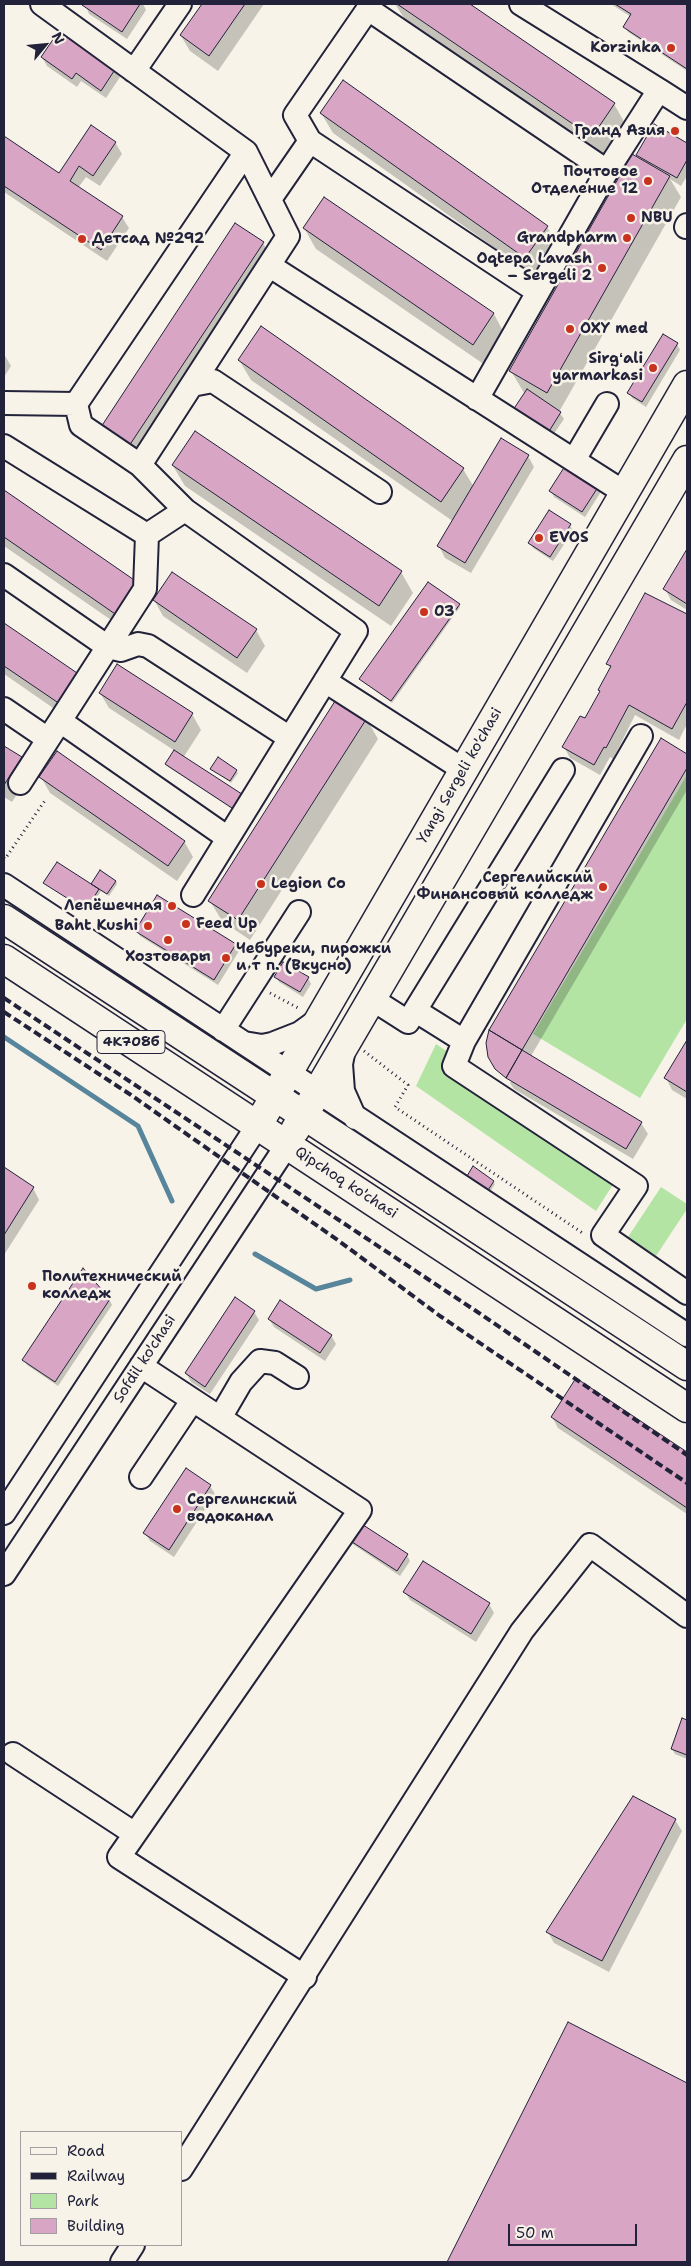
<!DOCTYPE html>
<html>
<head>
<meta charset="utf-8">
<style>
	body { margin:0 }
	#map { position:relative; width:691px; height:2266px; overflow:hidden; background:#f7f3e8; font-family:"Shantell Sans",sans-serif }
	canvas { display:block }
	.frame { position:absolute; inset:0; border:5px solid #22223b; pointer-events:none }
	.legend { position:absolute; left:20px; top:2131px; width:162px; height:115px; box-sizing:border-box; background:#f7f3e8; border:1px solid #a29fa3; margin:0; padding:6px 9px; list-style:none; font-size:15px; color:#22223b }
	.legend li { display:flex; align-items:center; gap:10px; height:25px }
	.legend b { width:25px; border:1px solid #a29fa3 }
	.north { position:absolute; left:20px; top:20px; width:50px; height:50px; -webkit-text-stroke:4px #f7f3e8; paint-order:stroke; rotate:62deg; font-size:14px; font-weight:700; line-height:20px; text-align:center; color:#22223b }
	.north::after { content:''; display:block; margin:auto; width:18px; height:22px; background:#22223b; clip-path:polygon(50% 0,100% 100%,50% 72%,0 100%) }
	.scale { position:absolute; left:508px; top:2224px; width:129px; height:22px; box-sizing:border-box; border:2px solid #22223b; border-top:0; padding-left:6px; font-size:15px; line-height:18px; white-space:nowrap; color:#22223b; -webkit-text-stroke:4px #f7f3e8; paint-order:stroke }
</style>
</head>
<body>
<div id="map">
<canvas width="691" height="2266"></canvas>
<div class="frame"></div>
<ul class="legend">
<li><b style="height:6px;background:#f7f3e8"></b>Road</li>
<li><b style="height:6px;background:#22223b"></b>Railway</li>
<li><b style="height:14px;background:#b3e4a4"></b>Park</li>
<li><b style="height:14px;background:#d8a6c4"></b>Building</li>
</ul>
<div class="north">N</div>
<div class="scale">50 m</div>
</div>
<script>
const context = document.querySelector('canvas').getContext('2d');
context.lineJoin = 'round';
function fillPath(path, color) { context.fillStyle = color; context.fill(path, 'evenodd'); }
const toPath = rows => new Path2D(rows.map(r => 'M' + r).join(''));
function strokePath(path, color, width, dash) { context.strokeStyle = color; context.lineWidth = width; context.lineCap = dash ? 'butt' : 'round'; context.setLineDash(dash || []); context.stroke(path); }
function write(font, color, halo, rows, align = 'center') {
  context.font = font + ' "Shantell Sans",sans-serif'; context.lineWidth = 5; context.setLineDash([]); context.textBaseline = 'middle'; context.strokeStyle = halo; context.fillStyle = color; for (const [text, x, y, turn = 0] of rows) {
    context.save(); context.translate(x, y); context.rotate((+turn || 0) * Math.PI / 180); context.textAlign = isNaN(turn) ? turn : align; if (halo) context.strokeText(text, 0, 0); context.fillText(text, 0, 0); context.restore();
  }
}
fillPath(toPath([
	[687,775,687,1019,640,1098,533,1034],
	[436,1044,623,1169,596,1211,416,1086],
	[661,1187,687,1204,687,1209,656,1256,628,1237]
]), '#b3e4a4');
fillPath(toPath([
	[85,4,143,4,146,10,127,39,89,14],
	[203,4,264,4,218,71,190,51,181,36],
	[395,4,467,4,614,104,626,125,605,157,406,21],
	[611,4,687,4,687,71,628,32,625,27,631,17],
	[42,57,115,69,120,77,106,98,81,81,77,87,47,66],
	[321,113,547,227,559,247,537,278,333,133],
	[654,125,687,145,687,176,681,186,670,179,681,197,559,412,564,419,551,438,511,371,642,161,638,155],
	[4,138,60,175,115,142,122,154,100,186,86,177,78,188,122,217,129,228,107,261,4,192],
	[324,199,494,314,505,335,485,365,316,249,304,228],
	[263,243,275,264,141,466,114,448],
	[261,328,463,469,474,487,528,456,534,467,471,573,445,558,439,546,454,522,251,380,239,360],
	[677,344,680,350,646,407,632,398,629,393],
	[4,354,11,366,4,377],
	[568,465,602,490,585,517,554,497,551,491],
	[173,466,401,572,413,593,391,626,185,486],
	[4,492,139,585,127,631,4,546],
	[570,525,573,531,553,561,533,548,530,543],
	[687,552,687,610,671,600,665,589],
	[646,595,687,616,687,724,679,740,635,715,613,759,610,757,600,775,570,758,564,747,585,720,601,692,611,669,608,664],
	[154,600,256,630,265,646,247,673,163,616],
	[459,605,460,607,392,703,362,681,361,679],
	[4,624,79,676,69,719,4,674],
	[100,693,192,714,201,730,183,758,240,814,168,767,166,765,175,751,109,708],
	[366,718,378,739,250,940,222,921,210,901],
	[661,740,687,755,687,790,531,1056,641,1123,648,1134,633,1159,514,1089,510,1083,512,1081,492,1063],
	[4,747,21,758,30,774,12,802,4,797],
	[212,769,236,771,238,773,231,783],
	[41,777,184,841,193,857,177,881,50,793],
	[116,881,117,884,109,896,101,891,87,912,45,883,91,886],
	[158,897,235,945,239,951,218,985,140,936,137,931],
	[276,977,308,978,311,984,303,997,279,982],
	[687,1043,687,1099,672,1090,666,1078],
	[4,1169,33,1188,39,1200,4,1255],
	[468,1176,493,1182,495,1184,490,1192],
	[109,1299,112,1305,58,1386,27,1365,24,1360],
	[254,1312,259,1320,210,1394,191,1382,186,1373],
	[269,1319,331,1335,336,1344,325,1361,274,1327],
	[576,1380,687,1453,687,1514,558,1428,552,1417],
	[210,1486,215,1494,174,1557,150,1541,145,1533],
	[348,1538,407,1555,410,1561,400,1576,351,1543],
	[405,1592,489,1604,494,1613,476,1642,410,1600],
	[683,1719,687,1721,687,1759,675,1754,672,1749],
	[675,1820,682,1831,609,1972,554,1943,548,1932],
	[569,2024,687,2085,687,2262,448,2262]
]), '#0003');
strokePath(toPath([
	[4,1037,138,1126,172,1201],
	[255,1254,316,1289,350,1280]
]), '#57859b', 5);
const building = toPath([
	[83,4,140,4,122,32,82,5,83,4],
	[202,4,245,4,209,56,180,35,202,4],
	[397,4,470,4,615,103,592,137,397,4],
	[615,4,687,4,687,69,623,27,631,14,615,4],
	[63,25,116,68,101,91,76,73,72,79,41,57,63,25],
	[343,80,548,226,525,258,320,113,343,80],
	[654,124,687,143,687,160,677,178,636,155,654,124],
	[91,125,116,142,93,176,79,166,70,181,123,216,101,250,4,186,4,136,59,173,91,125],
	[632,154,670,176,547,393,509,371,632,154],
	[324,197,494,313,473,345,303,228,324,197],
	[235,223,264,242,129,446,101,427,235,223],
	[261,326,464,468,441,502,238,360,261,326],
	[663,334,678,343,642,402,627,393,663,334],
	[527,389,561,412,548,433,513,410,527,389],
	[195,431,402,571,379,606,172,465,195,431],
	[501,438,529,455,465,563,437,546,501,438],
	[567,463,600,484,582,512,549,491,567,463],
	[4,490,140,584,118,616,4,537,4,490],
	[549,510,571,524,550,557,528,543,549,510],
	[687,549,687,604,663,589,687,549],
	[172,572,257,629,237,658,153,600,172,572],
	[428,582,460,604,391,701,359,679,428,582],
	[645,593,687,614,687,702,672,729,629,705,606,748,604,747,594,765,562,747,580,716,585,718,600,691,598,690,611,666,606,664,645,593],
	[4,623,80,675,60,704,4,666,4,623],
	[117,664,193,713,175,742,99,693,117,664],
	[337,698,367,718,238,920,208,901,337,698],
	[661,738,687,754,687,768,522,1050,489,1030,661,738],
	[4,746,22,757,4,785,4,746],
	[174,750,248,798,238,812,165,764,174,750],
	[57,751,185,841,168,866,39,777,57,751],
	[218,757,237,770,230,781,210,769,218,757],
	[57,862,99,889,86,910,43,883,57,862],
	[100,870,116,881,107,894,91,884,100,870],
	[157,895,236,944,214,980,135,931,157,895],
	[283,962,309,977,300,992,274,977,283,962],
	[489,1030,522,1050,506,1078,495,1069,488,1057,486,1043,489,1030],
	[687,1040,687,1092,664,1078,687,1040],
	[522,1050,642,1122,626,1149,506,1078,522,1050],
	[473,1166,494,1181,488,1190,467,1176,473,1166],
	[4,1167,34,1187,4,1235,4,1167],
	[83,1268,110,1299,55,1382,22,1360,83,1268],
	[235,1297,255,1311,205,1387,185,1373,235,1297],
	[280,1300,332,1335,320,1353,268,1319,280,1300],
	[576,1378,687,1452,687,1508,551,1417,576,1378],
	[186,1468,211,1485,169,1550,143,1533,186,1468],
	[357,1521,408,1554,397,1571,346,1538,357,1521],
	[423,1561,490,1603,471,1634,403,1592,423,1561],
	[682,1718,687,1720,687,1755,671,1749,682,1718],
	[633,1796,676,1819,602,1961,546,1932,633,1796],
	[568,2022,687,2083,687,2262,447,2262,568,2022]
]);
fillPath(building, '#d8a6c4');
strokePath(building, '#22223b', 1);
const minor = toPath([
	[371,4,368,9,607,171,477,399],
	[521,4,659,90],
	[134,71,180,4],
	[310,141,295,115,368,9],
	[607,171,659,90,687,108],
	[270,199,310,141,538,292],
	[686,227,687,225],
	[270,266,625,493],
	[192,385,213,381,380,492],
	[4,403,76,404,246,152,42,4],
	[76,404,81,425,140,465,288,236,246,152],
	[4,446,147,535],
	[574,460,607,404],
	[140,465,185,510],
	[147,535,185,510,356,631,193,895],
	[4,575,108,647,121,650,138,644,148,646,290,738],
	[325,681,464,770],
	[4,709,48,739],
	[60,721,228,838],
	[20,783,145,589,147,535],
	[4,885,687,1335],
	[372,999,408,1022,563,770],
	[416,1011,464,1041,641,736],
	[223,1030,299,912],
	[464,1041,454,1066,636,1186,603,1235,687,1293],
	[244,1043,262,1046,272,1044,300,1033,318,1020],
	[344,1049,341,1064,343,1091,355,1118],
	[141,1366,360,1510,119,1857,305,1977],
	[220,1418,241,1382,260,1361,275,1363,297,1377],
	[141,1477,192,1401],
	[4,1513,258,1125],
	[4,1574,287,1145],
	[13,1754,135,1834],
	[181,2169,522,1631,590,1545,687,1616],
	[122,2262,133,2245]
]);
const major = toPath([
	[4,919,687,1366],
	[4,959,687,1408],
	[258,1125,687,385],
	[295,1130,687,460]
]);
strokePath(minor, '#22223b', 26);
strokePath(major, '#22223b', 31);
strokePath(toPath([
	[4,858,5,859,46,799],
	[270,993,300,1009],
	[364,1051,408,1085,395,1107,584,1234]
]), '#22223b', 3, [1, 4]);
strokePath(minor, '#f7f3e8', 22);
strokePath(major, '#f7f3e8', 28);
strokePath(toPath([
	[4,998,476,1311,687,1455],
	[4,1012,131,1095,339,1241,440,1316,687,1483]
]), '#22223b', 4, [8, 4]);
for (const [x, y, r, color] of [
	[671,48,5,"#c8321e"],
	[675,131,5,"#c8321e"],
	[648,181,5,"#c8321e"],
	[631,218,5,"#c8321e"],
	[627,238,5,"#c8321e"],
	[82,239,5,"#c8321e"],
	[602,268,5,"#c8321e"],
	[570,329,5,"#c8321e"],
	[653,368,5,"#c8321e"],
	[539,538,5,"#c8321e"],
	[424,612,5,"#c8321e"],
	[261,884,5,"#c8321e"],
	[603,887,5,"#c8321e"],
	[172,906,5,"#c8321e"],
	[186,924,5,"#c8321e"],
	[148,926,5,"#c8321e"],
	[168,940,5,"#c8321e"],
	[226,958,5,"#c8321e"],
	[32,1286,5,"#c8321e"],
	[177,1509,5,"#c8321e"]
]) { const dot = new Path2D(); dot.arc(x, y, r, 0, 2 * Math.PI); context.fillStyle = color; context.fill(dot); strokePath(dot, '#f7f3e8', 2); }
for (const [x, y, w] of [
	[131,1042,68]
]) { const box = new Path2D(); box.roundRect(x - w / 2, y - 11.5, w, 23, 4); context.fillStyle = '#f7f3e8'; context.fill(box); strokePath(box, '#22223b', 1); }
write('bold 14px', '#22223b', null, [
	["4К708б",131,1042]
]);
write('bold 15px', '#22223b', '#f7f3e8', [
	["Korzinka",661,48,"right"],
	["Гранд Азия",665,131,"right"],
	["Почтовое",638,172,"right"],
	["Отделение 12",638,189,"right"],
	["NBU",641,218],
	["Grandpharm",617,238,"right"],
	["Детсад №292",92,239],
	["Oqtepa Lavash",592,259,"right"],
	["– Sergeli 2",592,276,"right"],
	["OXY med",580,329],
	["Sirgʻali",643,359,"right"],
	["yarmarkasi",643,376,"right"],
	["EVOS",549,538],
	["03",434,612],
	["Сергелийский",593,878,"right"],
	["Финансовый колледж",593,895,"right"],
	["Legion Co",271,884],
	["Лепёшечная",162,906,"right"],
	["Feed Up",196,924],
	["Baht Kushi",138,926,"right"],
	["Чебуреки, пирожки",236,949],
	["и т п. (Вкусно)",236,966],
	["Хозтовары",168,957,"center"],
	["Политехнический",42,1277],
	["колледж",42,1294],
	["Сергелинский",187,1500],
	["водоканал",187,1517]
], 'left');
write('15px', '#22223b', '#f7f3e8', [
	["Yangi Sergeli ko'chasi",460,776,-60],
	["Qipchoq ko'chasi",346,1183,33],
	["Sofdil ko'chasi",145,1359,-57]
]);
</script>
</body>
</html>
